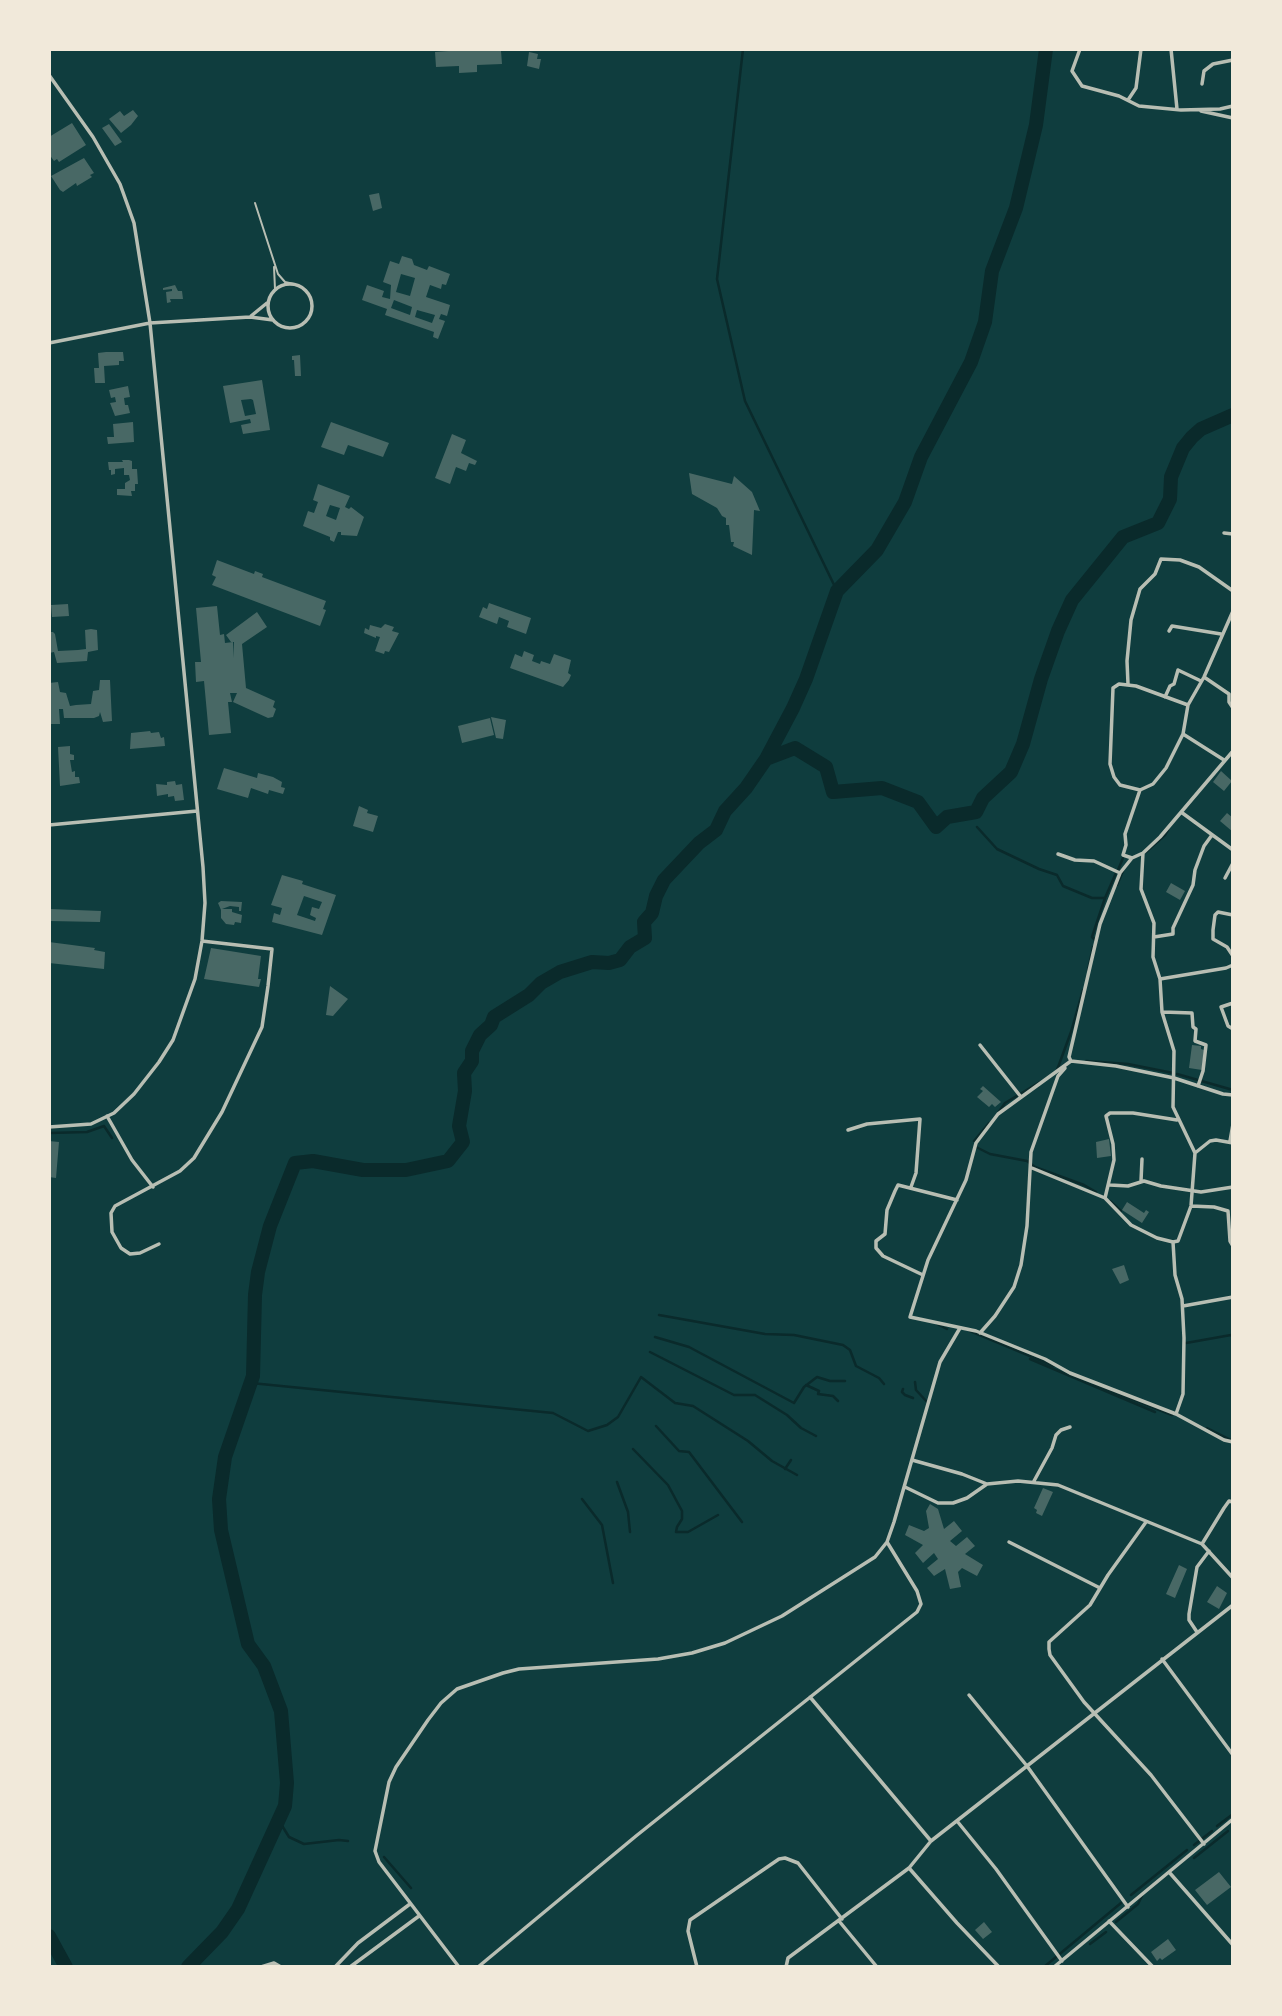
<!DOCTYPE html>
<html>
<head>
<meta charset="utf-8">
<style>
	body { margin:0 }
	#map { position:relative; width:1282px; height:2016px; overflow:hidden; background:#0f3d3e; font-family:"Noto Serif",serif }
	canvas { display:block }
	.frame { position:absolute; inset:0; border:51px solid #f1e9da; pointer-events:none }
</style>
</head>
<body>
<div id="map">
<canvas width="1282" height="2016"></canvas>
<div class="frame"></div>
</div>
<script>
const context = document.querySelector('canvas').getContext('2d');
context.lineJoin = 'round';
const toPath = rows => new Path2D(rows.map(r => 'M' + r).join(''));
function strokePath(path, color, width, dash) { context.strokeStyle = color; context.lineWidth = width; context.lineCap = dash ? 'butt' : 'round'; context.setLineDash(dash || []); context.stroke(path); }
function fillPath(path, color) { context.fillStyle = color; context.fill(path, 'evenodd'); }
strokePath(toPath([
	[743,49,717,279,745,401,837,591],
	[977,827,997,849,1039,869,1057,875,1063,886,1092,898,1105,898],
	[1146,852,1165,835,1168,830],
	[1118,870,1123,858],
	[1117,885,1123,871],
	[1095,940,1092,937,1105,898,1116,873],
	[1088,970,1093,947],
	[1086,1061,1128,1064,1173,1073],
	[1057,1070,1071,1032,1083,990],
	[1177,1074,1233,1090],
	[998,1113,1005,1103,1040,1082],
	[49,1133,87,1132,104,1126,112,1138],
	[974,1141,989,1123],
	[976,1147,990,1154,1027,1161,1035,1167,1084,1185,1096,1192],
	[1110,1201,1121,1211],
	[659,1315,765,1334,794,1335,843,1345,850,1350,856,1366,879,1378,884,1384],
	[937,1324,947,1329],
	[970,1331,1054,1366],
	[655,1337,689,1347,794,1403,804,1387,817,1377,830,1381,845,1381],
	[1186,1343,1231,1335,1233,1337],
	[650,1352,734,1395,755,1395,787,1415,801,1428,816,1436],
	[1030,1359,1155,1412],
	[915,1382,916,1390,928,1403],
	[251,1383,553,1413,588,1431,607,1425,618,1417,641,1377,675,1403,693,1406,748,1441,772,1461,797,1475],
	[1094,1384,1172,1415],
	[806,1385,819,1391,818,1394,833,1396,838,1401],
	[903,1389,902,1392,905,1395,913,1398],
	[656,1426,679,1451,689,1452,742,1522],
	[1207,1428,1233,1441],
	[633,1449,668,1485,682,1511,682,1519,677,1527,676,1532,688,1532,718,1515],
	[785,1469,791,1460],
	[617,1482,628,1512,630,1532],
	[582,1499,602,1525,613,1583],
	[277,1826,281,1824,289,1837,304,1844,339,1840,348,1841],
	[1217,1826,1233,1814],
	[1194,1845,1212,1831],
	[384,1857,411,1888],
	[1194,1858,1228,1831],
	[1131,1895,1187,1850],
	[1116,1922,1138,1904,1142,1896],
	[1090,1944,1106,1932],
	[1044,1967,1121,1903]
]), '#0a2a2b', 2.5);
strokePath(toPath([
	[766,759,795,748,826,767,833,792,882,788,918,802,936,827,947,817,976,812,983,798,1011,772,1023,744,1041,679,1058,631,1072,600,1123,537,1158,523,1170,499,1171,477,1183,448,1192,437,1201,429,1233,415],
	[49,1936,66,1967],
	[188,1967,222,1932,238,1909,285,1806,287,1783,281,1711,264,1666,248,1644,221,1530,219,1499,225,1457,253,1376,255,1295,258,1272,270,1226,295,1163,313,1161,363,1170,406,1170,448,1161,463,1142,459,1126,465,1091,464,1073,472,1061,472,1051,480,1035,491,1025,494,1017,529,995,541,983,560,972,592,962,609,963,620,960,630,947,645,938,644,922,652,913,656,896,664,880,699,843,716,830,725,811,746,788,766,759,793,708,806,679,837,591,877,550,905,502,921,457,971,362,985,322,992,271,1016,208,1036,125,1046,49]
]), '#0a2a2b', 14);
fillPath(toPath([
	[475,49,501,51,502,64,477,65,477,72,459,73,459,66,436,67,435,52],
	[529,52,538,54,537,59,541,59,539,69,527,66],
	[133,110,138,116,131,125,121,133,109,119,120,111,124,116],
	[72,123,86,145,59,162,57,159,54,161,49,154,49,137],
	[109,124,122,142,115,146,102,128],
	[84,158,94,173,90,175,92,177,77,186,76,183,63,192,60,190,51,176],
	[379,193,382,208,373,211,369,195],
	[402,256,412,259,414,265,427,270,429,266,450,274,446,285,442,284,441,289,430,285,426,297,450,305,447,316,441,314,439,319,445,321,438,339,433,337,434,332,385,315,387,309,362,300,367,285,384,291,382,297,390,299,391,285,383,282,390,261,399,264],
	[401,274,415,278,410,296,396,292],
	[394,300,412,307,410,315,391,308],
	[417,310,435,315,432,323,415,317],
	[175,285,178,291,182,291,183,299,170,299,171,302,167,303,166,292,172,291,172,289,163,290,163,288],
	[106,352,123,352,124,361,119,361,119,365,104,366,105,383,95,383,94,368,99,368,98,353],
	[300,355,301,376,295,376,294,360,292,360,292,356],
	[262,380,270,430,243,434,241,425,251,423,250,419,230,423,223,386],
	[251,399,253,400,256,414,245,416,241,400],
	[128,386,130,397,124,398,125,405,128,405,130,413,115,416,110,403,116,402,115,397,111,398,109,390],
	[133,422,134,442,108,444,107,437,114,437,113,424],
	[331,422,389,443,383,457,348,445,344,455,321,447],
	[452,434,466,440,461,453,477,461,475,465,469,463,466,471,456,467,450,484,435,478],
	[122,460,129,460,132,461,132,469,137,469,138,484,135,484,135,491,131,491,132,496,117,495,117,489,125,489,125,483,130,480,129,475,124,475,124,468,115,469,115,474,111,475,111,470,109,470,108,462,123,462],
	[689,473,732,484,734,476,752,492,760,511,754,510,752,555,733,546,734,542,731,542,729,525,726,525,726,518,722,516,717,508,692,494],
	[318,484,350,496,345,507,349,509,351,507,364,517,357,536,341,535,341,532,338,532,334,542,330,540,330,537,303,526,308,511,314,513,318,502,313,500],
	[330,505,340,508,336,520,326,516],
	[217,560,254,574,255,571,263,574,262,577,326,601,323,609,326,610,320,626,212,585,216,577,212,575],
	[489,603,531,618,526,634,507,627,509,621,499,617,497,624,479,617,483,607,487,609],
	[68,604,69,616,52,617,51,605],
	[217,606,220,635,224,634,225,643,233,642,234,658,234,642,231,642,226,635,257,612,267,627,242,644,246,688,275,701,273,707,276,709,273,717,268,718,233,702,237,693,230,693,232,702,228,702,231,733,209,735,204,681,196,682,195,662,201,662,196,608],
	[385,624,394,627,392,631,399,633,389,652,385,651,384,654,375,651,380,637,376,636,376,638,364,633,365,628,369,630,370,625,381,628],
	[91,629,97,630,98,650,88,652,87,661,57,663,54,652,49,653,49,632,53,632,55,634,58,651,78,650,86,649,85,630],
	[524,651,534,655,532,661,540,664,541,661,550,664,554,654,571,660,568,673,571,675,569,680,563,687,510,668,515,654,522,657],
	[100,680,110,680,112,721,103,722,100,712,99,716,94,718,64,718,63,709,59,709,60,724,50,724,49,683,58,682,60,692,66,693,70,706,76,705,91,704,93,691,99,690],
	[491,717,506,720,503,739,496,738],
	[490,718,494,735,462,743,458,726],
	[150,731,151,733,159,732,161,738,164,737,165,746,130,749,131,733],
	[70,746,70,754,74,755,74,760,70,760,72,772,75,771,75,777,79,777,80,783,60,786,58,747],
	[224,768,257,778,258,773,273,777,282,782,281,787,285,788,283,794,269,790,268,794,251,788,248,798,217,789],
	[1221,771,1232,781,1224,791,1213,782],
	[175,781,176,785,182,784,184,800,175,801,174,796,168,797,168,794,157,796,156,784,167,785,167,782],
	[359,806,368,810,367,813,378,816,373,832,353,826],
	[1227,813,1233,818,1233,832,1220,821],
	[282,875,303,881,302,884,336,895,322,935,272,922,274,913,280,915,282,908,271,905],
	[304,896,322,902,319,909,312,907,310,915,316,918,315,921,297,915],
	[1171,883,1185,891,1180,900,1166,892],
	[221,901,242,902,241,911,239,911,239,907,230,906,222,909,232,909,232,912,242,915,241,923,235,922,234,925,226,924,221,918,221,910,218,903],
	[50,909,101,911,100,922,49,921],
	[49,942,95,948,94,950,105,952,104,969,49,963],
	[211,948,261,956,258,979,261,979,259,987,204,979],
	[330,986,348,999,333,1016,326,1015],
	[1192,1045,1201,1046,1201,1049,1204,1050,1202,1070,1189,1068],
	[983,1086,1001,1102,995,1107,992,1104,989,1107,977,1097,983,1091,980,1089],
	[1109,1139,1111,1156,1097,1158,1096,1142],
	[49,1141,59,1142,56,1178,49,1177],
	[1127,1202,1144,1213,1146,1210,1149,1212,1142,1223,1122,1210],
	[1124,1265,1129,1280,1120,1284,1112,1269],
	[1043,1488,1053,1492,1042,1516,1036,1513,1037,1510,1034,1508],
	[930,1504,938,1509,944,1529,954,1521,962,1531,950,1541,956,1546,967,1537,975,1546,965,1554,983,1565,977,1576,962,1568,958,1572,961,1587,950,1589,945,1569,934,1576,927,1568,938,1559,934,1553,923,1563,915,1553,923,1545,905,1535,909,1525,924,1531,929,1528,926,1511],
	[1179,1565,1187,1569,1175,1598,1166,1594],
	[1217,1586,1227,1593,1219,1609,1207,1602],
	[1219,1872,1231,1887,1207,1905,1195,1890],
	[984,1922,992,1932,983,1939,975,1930],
	[1168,1939,1176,1950,1162,1960,1160,1958,1157,1961,1151,1952]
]), '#486865');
strokePath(toPath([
	[255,203,278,274,285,282,294,284],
	[274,267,275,289]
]), '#b8beb3', 2);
strokePath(toPath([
	[1080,49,1072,71,1082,86,1119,96,1139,106,1181,110,1220,109,1233,106],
	[1171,49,1177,109],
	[49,75,93,137,120,184,134,223,150,323,203,867,205,903,202,941,195,979,173,1040,159,1062,134,1094,114,1113,91,1124,49,1127],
	[1202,84,1204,71,1213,64,1233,60],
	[1128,100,1136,88,1141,49],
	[1201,111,1233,118],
	'268 306a22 22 0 1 1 44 0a22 22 0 1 1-44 0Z',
	[251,316,267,303],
	[49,343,150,323,250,317,273,320],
	[1224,533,1233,534],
	[1169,631,1172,626,1221,634],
	[1204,677,1229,694,1229,702,1233,708],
	[1128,684,1127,661,1131,620,1140,589,1155,574,1161,559,1180,560,1199,567,1233,591],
	[1165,697,1170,686,1174,684,1178,670,1201,681],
	[1183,734,1224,760],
	[1140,790,1120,785,1114,777,1110,764,1113,688,1119,684,1136,686,1188,705],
	[1181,812,1233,850],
	[49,825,197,811],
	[1143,853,1141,889,1154,923,1153,957,1160,979,1162,1012,1174,1051,1173,1107,1195,1153,1191,1206,1178,1241,1173,1242],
	[1058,854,1075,860,1094,861,1120,873],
	[1132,858,1123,855,1126,845,1125,834,1140,790,1153,784,1166,768,1183,734,1188,705,1204,677,1233,611],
	[1225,878,1233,863],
	[1233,915,1218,912,1215,915,1213,930,1213,939,1227,947,1233,956],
	[1154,937,1173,934,1173,928,1193,885,1195,870,1204,846,1212,835],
	[1160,979,1226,968,1233,965],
	[1233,1003,1221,1007,1228,1026,1233,1029],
	[1163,1012,1192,1013,1193,1027,1196,1029,1195,1041,1206,1045,1203,1071,1198,1086],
	[980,1045,1021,1097],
	[1071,1061,998,1114,976,1143,966,1180,928,1260,910,1317,976,1331,1045,1359,1070,1373,1176,1414,1224,1440,1233,1442],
	[1071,1061,1069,1057,1100,924,1120,873,1132,858,1143,853,1160,837,1233,751],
	[1071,1061,1116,1066,1174,1078,1223,1094,1233,1095],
	[107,1116,132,1160,153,1187],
	[848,1130,867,1124,920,1119,916,1173,911,1187],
	[1230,1141,1233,1124],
	[1195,1153,1210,1141,1216,1140,1233,1143],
	[1032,1168,1105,1198,1131,1225,1157,1238,1173,1242],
	[1141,1181,1142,1159],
	[1110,1185,1128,1186,1144,1181,1161,1186,1201,1192,1233,1187],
	[1105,1198,1114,1160,1113,1144,1106,1116,1110,1113,1133,1113,1177,1120],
	[1191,1206,1214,1207,1228,1211,1230,1241,1233,1246],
	[1173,1242,1175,1275,1182,1299,1184,1338,1183,1394,1176,1414],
	[159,1244,140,1253,130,1254,121,1248,112,1232,111,1213,115,1206,180,1171,194,1158,222,1112,262,1027,268,986,272,949,202,941],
	[923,1275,883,1256,876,1248,876,1241,885,1234,887,1210,895,1191,898,1185,957,1200],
	[1183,1306,1233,1297],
	[980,1333,995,1316,1014,1287,1021,1265,1027,1226,1031,1152,1058,1076,1065,1068],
	[912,1460,962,1474,987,1484],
	[1034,1481,1052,1448,1056,1435,1061,1430,1070,1427],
	[905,1487,938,1503,953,1503,967,1498,987,1484,1018,1481,1058,1485,1202,1544,1233,1578],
	[1146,1522,1108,1575,1090,1605,1049,1642,1049,1649,1050,1655,1084,1702,1151,1775,1204,1844],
	[1009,1542,1100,1588],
	[1202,1544,1224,1508,1229,1501,1233,1502],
	[1197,1632,1189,1620,1189,1614,1197,1567,1209,1551],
	[1162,1659,1233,1755],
	[969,1695,1027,1766,1128,1907],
	[810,1697,931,1841],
	[957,1821,996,1869,1062,1961],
	[909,1868,957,1923,999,1967],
	[1169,1872,1233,1945],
	[839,1921,877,1967],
	[1109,1921,1153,1967],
	[261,1967,274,1963,281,1967],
	[335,1967,358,1943,410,1904],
	[350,1967,419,1916],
	[459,1967,379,1862,375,1851,389,1782,396,1767,428,1720,441,1703,457,1689,503,1673,519,1669,658,1659,692,1653,725,1643,782,1616,875,1557,887,1542,894,1522,940,1362,960,1328],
	[478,1967,636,1836,917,1612,921,1604,917,1591,887,1542],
	[697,1967,688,1931,690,1920,779,1859,785,1858,798,1863,842,1919],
	[786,1967,788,1958,909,1868,931,1841,1233,1605],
	[1054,1967,1233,1819]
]), '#b8beb3', 3.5);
</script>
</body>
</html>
